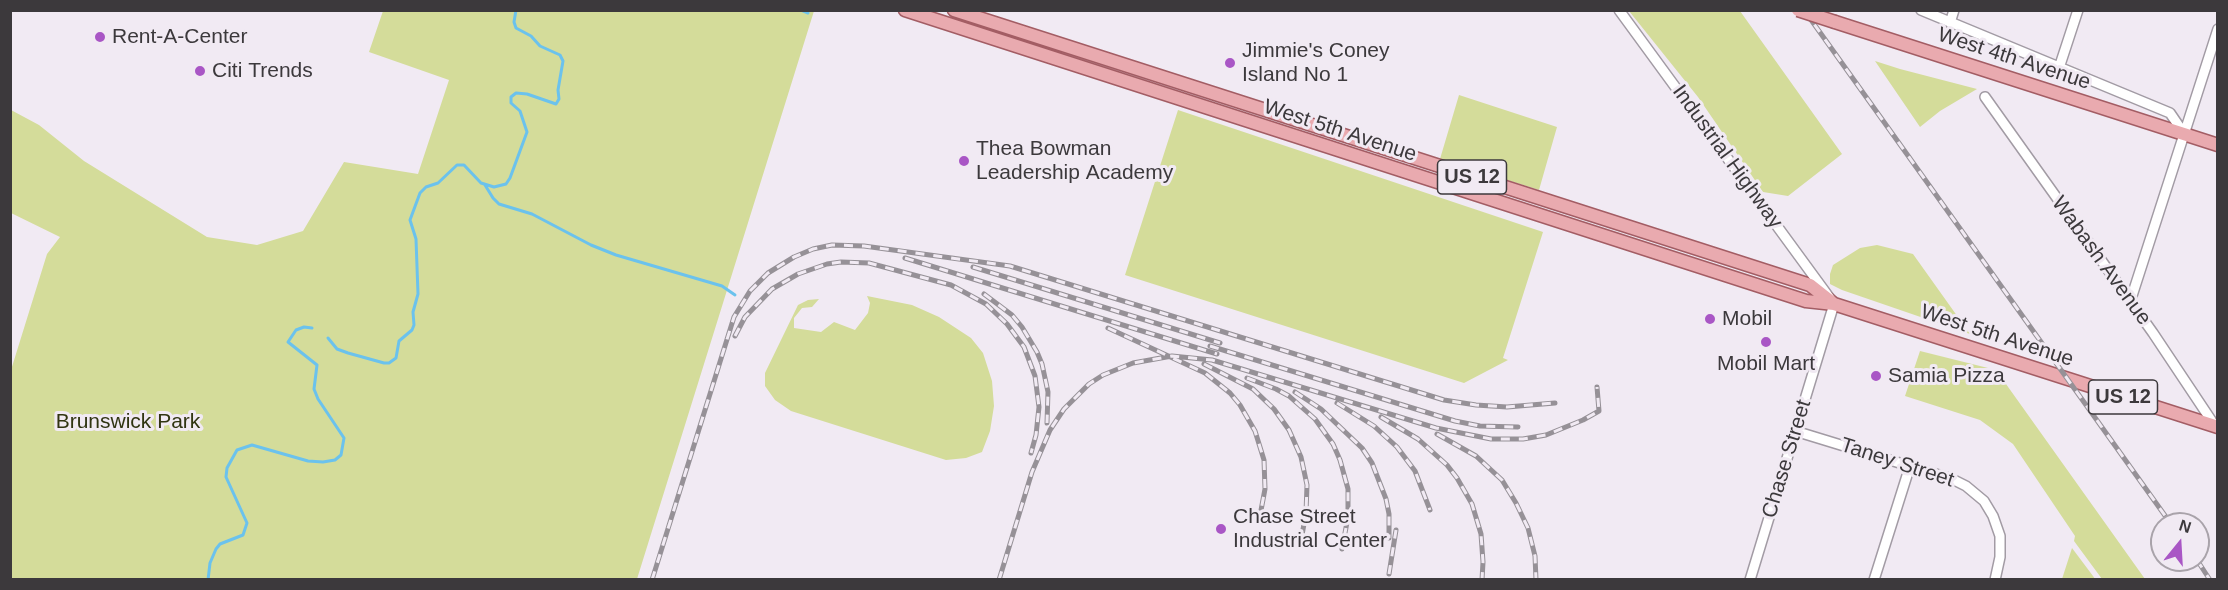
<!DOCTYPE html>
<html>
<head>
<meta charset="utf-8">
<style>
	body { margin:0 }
	#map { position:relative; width:2228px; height:590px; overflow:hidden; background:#f1eaf3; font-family:Helvetica,sans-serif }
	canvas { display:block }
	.frame { position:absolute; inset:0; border:12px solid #3c393c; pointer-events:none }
	.north { position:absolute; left:2150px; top:512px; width:60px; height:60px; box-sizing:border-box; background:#f1eaf3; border:2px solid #a9a3aa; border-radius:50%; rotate:18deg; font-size:16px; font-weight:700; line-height:24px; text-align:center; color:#3c393c }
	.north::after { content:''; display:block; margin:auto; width:21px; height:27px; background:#a956c5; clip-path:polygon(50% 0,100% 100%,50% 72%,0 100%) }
</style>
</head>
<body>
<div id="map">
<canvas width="2228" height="590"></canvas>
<div class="frame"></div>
<div class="north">N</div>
</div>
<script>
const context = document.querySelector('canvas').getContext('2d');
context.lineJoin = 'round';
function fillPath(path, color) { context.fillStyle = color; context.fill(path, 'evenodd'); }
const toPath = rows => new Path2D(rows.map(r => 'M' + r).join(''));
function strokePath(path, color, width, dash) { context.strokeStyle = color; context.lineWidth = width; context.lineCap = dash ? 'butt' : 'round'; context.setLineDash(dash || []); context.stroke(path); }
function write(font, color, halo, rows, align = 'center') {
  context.font = font + ' Helvetica,sans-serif'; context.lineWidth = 6; context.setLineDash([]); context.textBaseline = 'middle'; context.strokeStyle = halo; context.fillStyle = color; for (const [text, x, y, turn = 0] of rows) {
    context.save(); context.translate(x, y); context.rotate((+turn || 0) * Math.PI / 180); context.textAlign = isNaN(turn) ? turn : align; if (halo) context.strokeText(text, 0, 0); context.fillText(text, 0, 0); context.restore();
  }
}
fillPath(toPath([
	[383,11,814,11,637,579,11,579,11,370,47,254,60,237,11,213,11,110,39,125,84,161,207,237,257,245,303,231,344,162,418,174,449,80,369,52],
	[1629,11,1740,11,1842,154,1788,196,1763,192,1698,97],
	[1875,61,1900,69,1977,89,1940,111,1920,127],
	[1459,95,1557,127,1539,190,1440,159],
	[1178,110,1543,232,1503,358,1508,360,1464,383,1125,275],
	[1877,245,1913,254,1970,334,1842,290,1830,284,1830,274,1833,265,1860,248],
	[867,296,912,305,939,317,971,338,983,353,992,381,994,406,990,431,982,452,966,458,946,460,791,411,775,400,765,386,765,373,798,305,808,300,819,299,812,307,802,308,794,318,794,328,821,332,834,322,855,330,868,313,870,303],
	[1920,351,1996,370,2145,579,2102,579,2074,541,2075,536,2013,444,1980,420,1905,396],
	[2072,548,2093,576,2095,579,2062,579]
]), '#d4dc9a');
strokePath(toPath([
	[801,10,808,13],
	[485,185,493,198,499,204,532,214,591,245,616,255,722,286,735,295],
	[328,338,337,349,348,353,384,363,389,363,396,358,399,341,412,330,414,325,413,312,418,294,416,239,410,220,420,193,426,187,438,183,457,165,464,165,481,183,494,187,506,184,510,178,527,132,520,111,511,103,511,97,516,93,527,94,556,104,559,99,558,90,563,61,560,55,540,46,531,36,516,28,514,22,516,10],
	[208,580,210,563,216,549,220,544,243,535,247,523,226,477,227,468,237,450,252,445,308,461,323,462,335,460,341,455,344,438,318,399,314,389,317,365,288,342,296,330,304,327,312,328]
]), '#6bc2ed', 3);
const minor = toPath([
	[1619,10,1834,304,1750,580],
	[1921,10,2170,113,2185,135],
	[1950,23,1954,10],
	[2059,68,2078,10],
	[1985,97,2153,333,2215,426],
	[2130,302,2218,29],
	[1795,431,1952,479,1966,486,1984,501,1993,516,2000,536,2000,557,1995,580],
	[1874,580,1910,466]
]);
const major = toPath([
	[905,10,1806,301,1834,304,2218,427],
	[954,10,1810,285,1834,304],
	[1835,22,2218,145]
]);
strokePath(minor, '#a29ba4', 12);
strokePath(major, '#a35d64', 15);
strokePath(minor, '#fff', 9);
strokePath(major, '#e9aaaf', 12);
const rail = toPath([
	[1804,10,2171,524],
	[905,258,1217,354],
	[973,267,1220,343],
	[984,294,1012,315,1022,327,1037,352,1042,364,1048,392,1047,423],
	[1108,328,1205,373,1230,393,1240,405,1255,431,1264,460,1265,489,1259,521],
	[735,336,745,317,772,289,798,274,827,264,841,262,869,263,951,285,986,304,1007,324,1024,347,1035,376,1039,407,1036,435,1031,453],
	[1210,346,1455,421,1480,426,1518,427],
	[1204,364,1253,389,1274,409,1289,430,1301,457,1307,485,1306,513,1302,535],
	[1247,378,1276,389,1289,396,1315,419,1333,444,1340,460,1348,489,1348,517,1342,549],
	[1295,392,1321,409,1362,448,1372,463,1386,499,1389,514,1389,538],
	[1337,403,1374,426,1397,447,1415,471,1430,510],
	[1381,417,1418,439,1447,465,1457,478,1472,504,1481,534,1483,562,1482,580],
	[1437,434,1476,456,1502,480,1516,503,1528,528,1535,556,1536,580],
	[2197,560,2210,580],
	[1389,574,1396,530],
	[652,580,734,317,750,291,768,273,794,257,813,249,832,245,864,246,1010,266,1444,400,1476,405,1507,407,1555,403],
	[999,580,1032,472,1050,430,1064,409,1089,384,1103,375,1133,363,1172,356,1212,360,1436,428,1491,439,1523,439,1546,435,1583,420,1599,411,1597,387]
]);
strokePath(rail, '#969197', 5);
strokePath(rail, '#f1eaf3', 3, [9]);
const majorBridge = toPath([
	[1798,10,1835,22]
]);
strokePath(majorBridge, '#a35d64', 15, []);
strokePath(majorBridge, '#e9aaaf', 12);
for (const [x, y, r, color] of [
	[100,37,6,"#a956c5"],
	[1230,63,6,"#a956c5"],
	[200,71,6,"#a956c5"],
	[964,161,6,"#a956c5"],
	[1710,319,6,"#a956c5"],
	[1766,342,6,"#a956c5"],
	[1876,376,6,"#a956c5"],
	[1221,529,6,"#a956c5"]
]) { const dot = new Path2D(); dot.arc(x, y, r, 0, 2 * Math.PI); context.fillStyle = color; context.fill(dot); strokePath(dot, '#f1eaf3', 2); }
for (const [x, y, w] of [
	[1472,177,69],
	[2123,397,69]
]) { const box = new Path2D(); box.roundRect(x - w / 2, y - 17, w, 34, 4.5); context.fillStyle = '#f1eaf3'; context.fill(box); strokePath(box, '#3c393c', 1.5); }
write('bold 20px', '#3c393c', null, [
	["US 12",1472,177],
	["US 12",2123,397]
]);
write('21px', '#3c393c', '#f1eaf3', [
	["Rent-A-Center",112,37],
	["Jimmie's Coney",1242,51],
	["Island No 1",1242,75],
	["Citi Trends",212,71],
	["Thea Bowman",976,149],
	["Leadership Academy",976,173],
	["Mobil",1722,319],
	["Mobil Mart",1766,364,"center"],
	["Samia Pizza",1888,376],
	["Chase Street",1233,517],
	["Industrial Center",1233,541]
], 'left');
write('21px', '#3c393c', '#f1eaf3', [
	["West 4th Avenue",2014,59,18],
	["West 5th Avenue",1340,131,18],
	["Industrial Highway",1727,157,54],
	["Wabash Avenue",2101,261,54],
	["West 5th Avenue",1997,336,18],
	["Chase Street",1787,459,-73],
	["Taney Street",1897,463,18]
]);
write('21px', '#313512', '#f1eaf3', [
	["Brunswick Park",128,422]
]);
</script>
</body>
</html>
